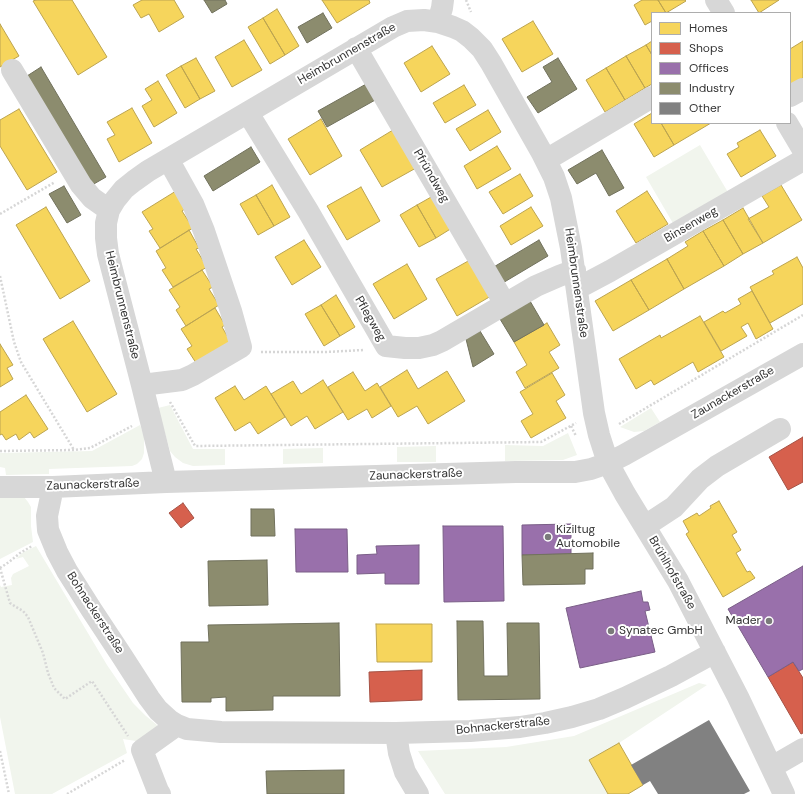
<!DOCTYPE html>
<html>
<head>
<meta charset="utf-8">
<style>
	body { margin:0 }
	#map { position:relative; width:803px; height:794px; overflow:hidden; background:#fff; font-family:"DM Sans",sans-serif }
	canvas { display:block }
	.legend { position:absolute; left:651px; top:12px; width:140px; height:112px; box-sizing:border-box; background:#fff; border:1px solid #adadad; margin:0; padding:5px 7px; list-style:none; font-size:12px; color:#333 }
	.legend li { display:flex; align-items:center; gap:8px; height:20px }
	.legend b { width:20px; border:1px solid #adadad }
</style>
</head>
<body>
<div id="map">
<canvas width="803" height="794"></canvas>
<ul class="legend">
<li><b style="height:11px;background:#f6d55c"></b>Homes</li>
<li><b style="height:11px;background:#d6604d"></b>Shops</li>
<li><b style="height:11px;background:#9970ab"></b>Offices</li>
<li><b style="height:11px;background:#8c8c6e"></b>Industry</li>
<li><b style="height:11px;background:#818181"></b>Other</li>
</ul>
</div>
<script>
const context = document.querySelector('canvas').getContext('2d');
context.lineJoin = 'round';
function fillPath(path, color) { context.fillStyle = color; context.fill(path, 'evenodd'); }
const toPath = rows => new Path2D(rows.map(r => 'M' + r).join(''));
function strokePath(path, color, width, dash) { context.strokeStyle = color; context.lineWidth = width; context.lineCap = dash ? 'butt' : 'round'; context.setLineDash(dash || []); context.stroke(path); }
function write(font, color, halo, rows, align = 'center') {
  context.font = font + ' "DM Sans",sans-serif'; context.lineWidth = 4; context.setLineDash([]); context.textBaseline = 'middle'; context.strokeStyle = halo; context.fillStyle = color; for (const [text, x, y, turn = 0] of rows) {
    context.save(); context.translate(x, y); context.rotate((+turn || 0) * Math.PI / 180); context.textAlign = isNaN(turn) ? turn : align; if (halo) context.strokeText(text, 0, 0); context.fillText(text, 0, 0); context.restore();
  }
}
fillPath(toPath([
	[700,145,729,194,674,225,646,177],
	[170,405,193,449,225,449,225,465,193,466,183,463,175,457,170,451,158,408],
	[651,408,660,422,644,431,634,432,620,427],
	[140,425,144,436,144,453,142,459,137,464,132,466,49,469,49,474,6,475,5,468,0,467,0,453,92,451],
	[568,433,577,455,563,460,505,461,505,445,543,446],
	[436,446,436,462,397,462,397,447],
	[323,448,323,463,283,464,283,449],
	[0,492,24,497,28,502,31,507,31,526,33,542,0,559],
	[36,546,107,665,133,703,146,716,157,725,156,734,136,741,123,739,127,753,52,794,15,794,0,717,0,585,1,587,12,585,11,578,13,574,29,566,23,557,16,559,22,553],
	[699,683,707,685,619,743,589,760,608,794,445,794,418,751,506,747,574,736]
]), '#f1f5ed');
const homes = toPath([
	[36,0,72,0,107,57,78,75,33,1,36,0],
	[142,0,174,0,184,17,159,32,149,14,141,18,133,5,142,0],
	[322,0,369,0,370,3,337,23,322,0],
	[642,0,658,0,666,13,652,13,652,21,645,25,634,5,642,0],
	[658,0,685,0,686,1,666,13,658,0],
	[751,0,779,0,759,13,751,0],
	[277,9,299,46,285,55,263,18,277,9],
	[263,18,285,55,270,64,248,27,263,18],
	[533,21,553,54,522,72,502,39,533,21],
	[0,24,19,56,0,67,0,24],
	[244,40,262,70,232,87,215,57,244,40],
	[652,41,652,55,646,45,652,41],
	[803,41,803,78,790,86,790,49,803,41],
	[646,45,652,55,652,84,645,88,626,56,646,45],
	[432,46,450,74,421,92,404,63,432,46],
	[626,56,645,88,625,100,606,68,626,56],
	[196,58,215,91,200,99,181,66,196,58],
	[181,66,200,99,185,108,166,75,181,66],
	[606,68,625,100,605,112,586,80,606,68],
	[158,81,177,113,154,127,142,106,152,100,145,89,158,81],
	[464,85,476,105,445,123,433,103,464,85],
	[132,108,152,143,119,162,107,139,115,135,107,122,132,108],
	[19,109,57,172,27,190,0,146,0,120,19,109],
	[488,110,501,132,470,151,456,129,488,110],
	[652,113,652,123,661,123,674,145,654,157,634,124,652,113],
	[321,119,342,156,310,175,288,139,321,119],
	[661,123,711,123,674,145,661,123],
	[393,130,416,168,382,187,360,150,393,130],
	[760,130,776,156,741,177,727,154,739,147,737,143,760,130],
	[497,146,511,169,477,189,464,166,497,146],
	[520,174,533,196,503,214,489,192,520,174],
	[272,185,290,217,274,226,256,195,272,185],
	[781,185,802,220,763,243,748,219,769,207,762,196,781,185],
	[361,187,380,221,347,240,327,206,361,187],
	[176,191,186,208,182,211,193,228,160,248,149,231,153,229,142,212,176,191],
	[647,191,668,224,636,243,616,211,647,191],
	[256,195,274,226,258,235,240,204,256,195],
	[433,196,452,228,436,238,417,205,433,196],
	[417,205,436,238,419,247,400,215,417,205],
	[46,207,90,281,60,299,16,225,46,207],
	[531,207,543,226,511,245,500,226,531,207],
	[743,208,763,243,743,254,723,220,743,208],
	[723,220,743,254,724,266,703,231,723,220],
	[189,230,199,248,196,249,207,267,173,287,162,270,166,268,156,251,189,230],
	[703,231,724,266,684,289,667,259,688,246,685,242,703,231],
	[304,240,321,267,292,285,275,257,304,240],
	[797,257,803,268,803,304,770,323,750,287,774,274,772,271,797,257],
	[667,259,684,289,649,310,631,280,667,259],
	[470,260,491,296,457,316,436,279,470,260],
	[407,264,427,299,394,319,373,284,407,264],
	[202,270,213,287,209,289,219,305,186,326,176,310,180,307,169,290,202,270],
	[631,280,649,310,613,331,595,301,631,280],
	[752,291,773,329,756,339,748,323,741,327,747,336,721,351,704,322,723,311,725,313,741,304,738,299,752,291],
	[336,295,355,327,340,336,321,305,336,295],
	[321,305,340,336,324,346,305,314,321,305],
	[215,308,225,325,222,327,232,344,198,366,187,349,192,346,181,329,215,308],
	[700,316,724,357,698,372,693,362,654,385,651,380,636,389,619,359,660,335,661,338,700,316],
	[73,321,117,394,87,412,43,339,73,321],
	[547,323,560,345,549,352,559,368,525,388,516,372,527,365,514,342,547,323],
	[0,344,13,365,7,368,13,379,0,387,0,344],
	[407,370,418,389,447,371,465,401,428,424,417,406,398,417,380,387,407,370],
	[353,372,365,391,377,383,391,406,372,418,367,409,348,420,328,387,353,372],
	[552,373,565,395,556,401,566,418,531,438,521,421,533,414,520,392,552,373],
	[323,380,343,412,315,429,307,416,291,426,271,394,293,381,301,394,323,380],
	[235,386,244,400,266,386,285,417,258,434,250,422,235,431,215,398,235,386],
	[26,395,48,429,34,438,30,432,19,440,16,434,6,440,2,434,0,435,0,412,26,395],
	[719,501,737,532,732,535,741,550,736,553,747,572,750,571,755,578,723,597,686,534,689,532,683,521,697,513,699,516,711,508,710,506,719,501],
	[376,624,432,624,432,662,377,662,376,624],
	[619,743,643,785,628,794,608,794,589,760,619,743]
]);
fillPath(homes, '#f6d55c');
strokePath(homes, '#bca450', 1);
const shops = toPath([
	[803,437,803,482,788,490,769,457,803,437],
	[183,503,194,518,181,528,169,513,183,503],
	[793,662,803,678,803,733,801,734,768,677,793,662],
	[422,670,422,700,370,702,369,672,422,670]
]);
fillPath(shops, '#d6604d');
strokePath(shops, '#a55245', 1);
const offices = toPath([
	[571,524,571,554,522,555,522,525,571,524],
	[443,526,503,526,504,601,444,602,443,526],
	[295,529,347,529,348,572,296,572,295,529],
	[419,545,419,584,385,584,385,573,357,574,357,555,377,554,376,546,419,545],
	[803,566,803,669,799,671,793,662,768,677,728,609,803,566],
	[641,591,643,602,648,602,650,610,645,611,655,652,580,668,566,608,641,591]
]);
fillPath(offices, '#9970ab');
strokePath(offices, '#7a5e87', 1);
const industry = toPath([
	[204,0,225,0,227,4,212,13,204,0],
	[323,13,332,28,307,43,298,27,323,13],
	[558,58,577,89,538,113,527,97,552,82,543,67,558,58],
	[41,67,106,177,92,185,27,76,41,67],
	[368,83,377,99,327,127,318,111,368,83],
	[251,147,260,162,213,191,204,176,251,147],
	[602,150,624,188,609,196,596,173,577,184,568,170,602,150],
	[64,186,81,215,67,223,49,194,64,186],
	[539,240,548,256,501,284,492,268,539,240],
	[530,301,544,325,514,342,500,319,530,301],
	[480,331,494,354,473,367,466,339,480,331],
	[251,509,274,509,275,536,251,536,251,509],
	[593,553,593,569,585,569,585,584,523,585,522,555,593,553],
	[267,560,268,605,209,606,208,561,267,560],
	[457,621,483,621,484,676,508,676,507,623,539,623,540,699,458,700,457,621],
	[339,623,340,696,273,696,273,710,226,711,226,697,211,698,211,702,182,702,181,642,209,642,208,625,339,623],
	[344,770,344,794,267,794,266,771,344,770]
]);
fillPath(industry, '#8c8c6e');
strokePath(industry, '#71715c', 1);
fillPath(toPath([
	[709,720,750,791,744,794,658,794,650,781,643,785,631,765]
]), '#818181');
strokePath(toPath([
	[466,0,471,12],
	[0,214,55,182],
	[0,276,14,342,21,362,74,450],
	[261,352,326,352,364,350],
	[170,402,195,446,541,442,576,423],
	[619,424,803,315],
	[571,426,576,436],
	[0,451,74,450,90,448,132,426],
	[0,568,10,603,16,607,23,611,28,617,43,653,48,673,54,688,65,699,92,681,128,736],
	[0,568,9,562,20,553,32,546],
	[0,751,9,794],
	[67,794,125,760]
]), '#d6d6d6', 2.5, [2, 2]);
strokePath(toPath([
	[716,0,724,13],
	[438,22,442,8,443,0],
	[356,48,505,304],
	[12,70,81,185,92,198,109,210],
	[790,96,803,89],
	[248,113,308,211,386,346,405,348,419,348,433,345,442,341,536,286,559,276,575,270],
	[787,123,803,150],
	[546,160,652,97],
	[578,288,610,271,803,160],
	[142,385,182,380,193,375,241,347,231,311,204,231,193,204,168,159],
	[166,482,142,385,108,254,106,238,106,223,109,210,115,200,124,189,134,181,148,171,393,27,407,21,424,20,438,22,453,27,462,31,471,38,482,49,491,63,542,153,554,177,561,198,571,248,594,413,599,435,608,463,625,494,678,581,738,697,784,794],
	[0,487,53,487,166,482,516,472,575,472,591,469,608,463,624,455,803,354],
	[53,487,47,516,48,530,57,552,67,571,91,609,122,656,149,698,158,710,169,720,177,725,187,729,221,732,396,733,470,731,520,727,545,723,572,717,599,709,625,698,671,676,715,652],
	[645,526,674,507,700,479,717,466,780,429],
	[396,733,399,753,405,772,418,794],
	[772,767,803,749],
	[160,794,158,791,142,750,177,725]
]), '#d7d7d7', 22);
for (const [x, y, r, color] of [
	[548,537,4,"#7a7a7a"],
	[769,621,4,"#7a7a7a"],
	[611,631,4,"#7a7a7a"]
]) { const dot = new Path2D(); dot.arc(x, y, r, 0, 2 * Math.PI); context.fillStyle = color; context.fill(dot); strokePath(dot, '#fff', 1.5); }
write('12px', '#333', '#fff', [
	["Heimbrunnenstraße",347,54,-30],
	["Pfründweg",431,176,60],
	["Binsenweg",691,225,-30],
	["Heimbrunnenstraße",576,283,82],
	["Heimbrunnenstraße",122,305,76],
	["Pflegweg",370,319,60],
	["Zaunackerstraße",733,393,-30],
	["Zaunackerstraße",416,475,-2],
	["Zaunackerstraße",93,485,-2],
	["Brühlhofstraße",672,573,60],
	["Bohnackerstraße",95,613,57],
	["Bohnackerstraße",503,726,-6]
]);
write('12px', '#333', '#fff', [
	["Kiziltug",556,530],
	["Automobile",556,544],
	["Mader",761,621,"right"],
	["Synatec GmbH",619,631]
], 'left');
</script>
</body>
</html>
